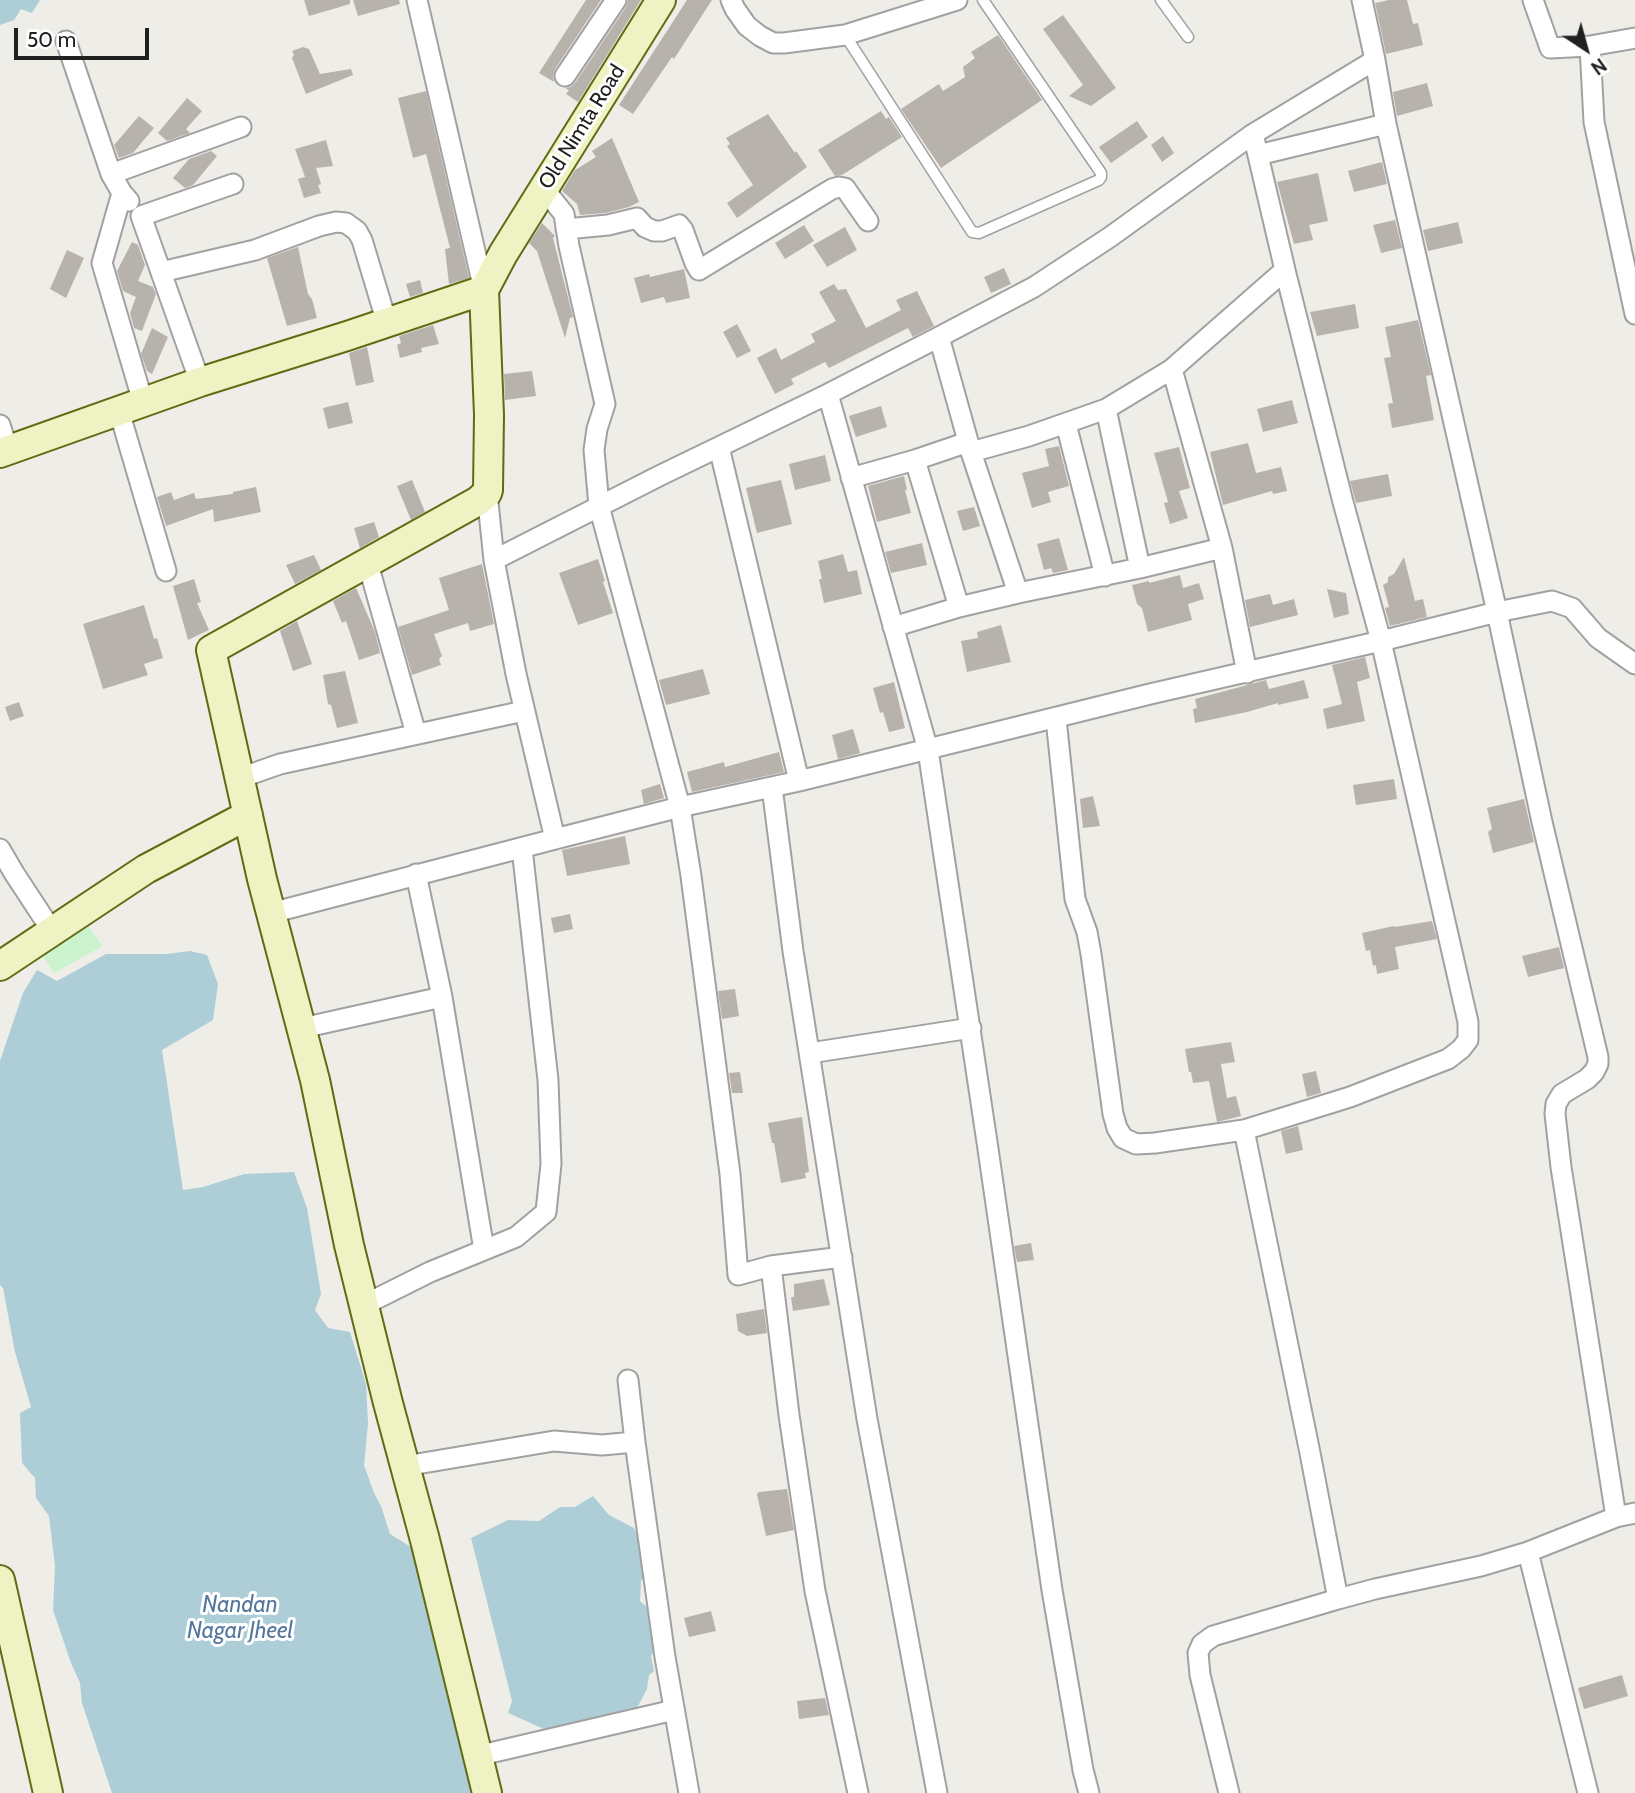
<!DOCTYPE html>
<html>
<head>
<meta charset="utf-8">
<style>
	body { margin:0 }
	#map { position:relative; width:1635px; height:1793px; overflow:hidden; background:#efede7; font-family:Cabin,sans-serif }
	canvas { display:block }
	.north { position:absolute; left:1551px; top:14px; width:70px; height:70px; -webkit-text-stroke:5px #fff; paint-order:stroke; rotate:144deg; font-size:19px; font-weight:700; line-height:28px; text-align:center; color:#202020 }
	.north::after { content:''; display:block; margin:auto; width:24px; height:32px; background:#202020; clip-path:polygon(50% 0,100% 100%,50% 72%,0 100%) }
	.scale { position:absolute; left:14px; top:28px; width:135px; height:32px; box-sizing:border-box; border:4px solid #202020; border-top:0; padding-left:9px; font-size:21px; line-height:24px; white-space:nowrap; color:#202020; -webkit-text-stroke:5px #fff; paint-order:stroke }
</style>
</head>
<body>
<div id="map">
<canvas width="1635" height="1793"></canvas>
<div class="north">N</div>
<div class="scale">50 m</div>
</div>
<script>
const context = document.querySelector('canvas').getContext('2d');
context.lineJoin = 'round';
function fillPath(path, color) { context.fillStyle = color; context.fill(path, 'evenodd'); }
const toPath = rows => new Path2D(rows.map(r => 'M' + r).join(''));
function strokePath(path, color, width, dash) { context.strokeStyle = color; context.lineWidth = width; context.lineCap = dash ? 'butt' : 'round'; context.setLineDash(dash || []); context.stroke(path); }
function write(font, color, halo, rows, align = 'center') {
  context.font = font + ' Cabin,sans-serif'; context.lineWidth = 6; context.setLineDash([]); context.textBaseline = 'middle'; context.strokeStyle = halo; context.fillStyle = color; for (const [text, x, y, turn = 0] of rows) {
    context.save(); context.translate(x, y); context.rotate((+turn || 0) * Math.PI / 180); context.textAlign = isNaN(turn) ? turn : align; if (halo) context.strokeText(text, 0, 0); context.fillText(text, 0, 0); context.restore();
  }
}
fillPath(toPath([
	[85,922,103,946,54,973,39,950]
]), '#caf3ce');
fillPath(toPath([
	[0,0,40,0,32,13,21,9,14,20,0,25],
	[190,951,207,955,218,984,213,1020,162,1050,183,1190,203,1187,244,1174,294,1172,307,1208,321,1294,315,1310,328,1328,350,1332,366,1384,368,1423,364,1465,374,1493,381,1506,390,1534,411,1547,416,1547,473,1793,112,1793,82,1703,80,1683,71,1663,53,1610,55,1566,49,1516,36,1498,35,1478,22,1463,20,1413,31,1407,15,1352,3,1288,0,1285,0,1061,23,993,37,970,57,981,106,954,167,954],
	[593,1496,609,1515,634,1528,643,1549,651,1578,641,1580,640,1601,656,1615,657,1646,651,1656,654,1671,649,1675,647,1689,638,1706,627,1715,610,1723,544,1729,508,1713,512,1701,471,1538,508,1520,539,1521,560,1507,575,1507]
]), '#adcdd7');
fillPath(toPath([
	[304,0,350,0,350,4,309,16],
	[353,0,399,0,400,4,358,16],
	[586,0,601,0,555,69,553,76,554,82,539,73],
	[628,0,641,0,578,102,566,94,569,90,565,88,571,87,575,83,626,7],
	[687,0,712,0,674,59,672,57,633,114,619,105],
	[1389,0,1407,0,1413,24,1418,23,1423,45,1386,54,1375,3],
	[1063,15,1116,88,1091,106,1069,96,1083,85,1043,29],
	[998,35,1042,100,941,168,901,109,939,84,943,91,965,77,963,67,975,58,971,52],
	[303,47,309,49,320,74,351,69,353,75,306,94,292,58,294,55,292,51],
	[1427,83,1433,106,1397,116,1393,92],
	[426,91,469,278,449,284,445,249,450,248,426,154,413,158,398,98],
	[187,98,202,111,186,129,190,133,167,141,158,133],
	[881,111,886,119,889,117,902,137,842,175,835,176,818,150],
	[768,114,795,153,796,151,807,167,737,218,727,203,753,185,727,146,730,144,726,138],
	[139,116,154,128,133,153,119,158,114,145],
	[1137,121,1148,137,1111,163,1099,147],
	[1163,136,1174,153,1162,162,1151,145],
	[612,138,639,202,629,207,606,213,580,215,577,204,562,191,575,170,596,157,592,151],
	[326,140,333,166,316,168,321,184,318,185,321,193,304,198,298,179,305,177,295,149],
	[211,151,217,156,193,185,185,188,173,178,189,159],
	[1382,162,1387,184,1354,192,1348,171],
	[1318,173,1328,221,1309,225,1313,240,1294,244,1277,182],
	[1395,220,1402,248,1381,253,1373,225],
	[1458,222,1463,243,1428,251,1423,230],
	[542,223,555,236,553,238,573,317,570,318,565,338,537,251,529,243],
	[804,225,814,241,785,259,775,243],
	[845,227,857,250,827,267,813,245],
	[132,242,138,245,145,265,138,281,153,287,156,294,142,331,134,328,130,313,136,297,123,291,117,271],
	[298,247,308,294,312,299,317,318,287,326,267,258],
	[67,250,84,258,66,298,50,289],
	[1004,268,1011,284,991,293,984,277],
	[684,269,690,298,666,303,664,297,641,303,634,278,649,274,650,277],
	[420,280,423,293,410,297,406,284],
	[834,284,838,290,846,289,866,328,901,310,896,300,917,291,934,326,913,337,908,328,829,368,825,362,791,379,794,384,775,394,757,358,776,348,781,360,815,342,811,334,836,321,819,292],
	[1355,304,1359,328,1317,336,1310,312],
	[1418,320,1431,375,1426,376,1434,420,1392,428,1388,404,1393,403,1384,358,1391,357,1385,327],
	[737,324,751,351,737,358,723,332],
	[433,325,439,344,421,348,422,352,400,358,397,345,401,343,399,336],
	[152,328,168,337,152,374,147,371,141,354],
	[367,347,374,382,356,386,349,353],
	[532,371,536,396,505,400,504,374],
	[1292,400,1298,423,1263,432,1257,409],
	[348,402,353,423,328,429,323,408],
	[881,406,887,427,856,437,849,416],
	[1248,443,1256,473,1281,467,1287,491,1273,494,1272,491,1223,505,1210,452],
	[1059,446,1069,486,1048,492,1051,502,1032,508,1022,473,1049,466,1045,449],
	[1179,447,1190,488,1179,491,1188,518,1170,524,1164,503,1168,502,1154,453],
	[825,455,831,481,795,490,789,464],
	[1388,474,1392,496,1356,503,1350,481],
	[904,476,907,490,905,490,911,513,877,522,868,486],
	[412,480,425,512,411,520,397,486],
	[781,480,792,524,757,533,746,488],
	[256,487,261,512,214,522,213,509,166,526,157,497,171,492,174,500,194,493,196,499,233,494,233,492],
	[974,507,980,526,963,531,957,511],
	[374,522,379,537,360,548,354,528],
	[1059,538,1068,570,1053,573,1051,568,1044,570,1037,544],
	[922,543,927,565,891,573,885,552],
	[843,554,848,572,857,570,862,594,824,603,819,579,822,579,818,561],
	[314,555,321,570,295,584,286,565],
	[1404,557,1415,601,1423,599,1427,617,1390,626,1385,608,1389,607,1383,585,1388,582,1388,577,1394,574],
	[598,559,605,581,603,582,613,613,578,625,559,573],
	[482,564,494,624,470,631,468,623,434,634,442,656,439,659,441,665,412,675,398,627,449,610,439,578],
	[1180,575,1183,588,1199,583,1204,599,1188,604,1192,620,1148,632,1142,608,1137,604,1132,585,1149,581,1149,583],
	[194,579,201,602,197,603,209,630,188,640,173,586],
	[356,588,375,632,380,653,359,660,346,621,342,623,333,601],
	[1327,589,1346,593,1349,614,1334,618],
	[1270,594,1273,605,1294,599,1298,615,1250,627,1245,600],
	[144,605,154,639,157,638,163,658,144,664,148,675,103,689,83,624],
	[297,621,312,664,293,671,280,631],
	[1001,625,1011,662,967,672,961,641,978,638,977,632],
	[1365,657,1370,678,1357,682,1365,721,1327,729,1323,709,1342,704,1332,665],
	[703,669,710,694,666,705,659,680],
	[345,671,358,723,337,728,331,705,328,704,323,675],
	[1266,680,1269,689,1304,680,1309,698,1278,705,1278,703,1247,712,1195,723,1193,709,1197,708,1195,699],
	[894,682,905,728,889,732,883,712,880,713,873,688],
	[19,702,24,716,10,721,5,707],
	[853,729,860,753,838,759,832,735],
	[779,752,784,772,692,792,687,772,724,762,725,767],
	[1394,779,1397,799,1356,805,1353,785],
	[660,784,664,798,644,804,641,790],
	[1093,796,1100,826,1083,828,1080,799],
	[1524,799,1534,842,1493,853,1488,832,1492,829,1487,808],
	[625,836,630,864,567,876,562,850],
	[570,914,573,929,554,933,551,918],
	[1432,921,1437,939,1395,947,1399,969,1377,974,1376,965,1373,966,1370,950,1366,951,1362,933,1394,926,1395,927],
	[1559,947,1564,968,1528,977,1522,956],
	[735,989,739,1016,722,1019,718,991],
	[1231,1042,1235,1062,1221,1064,1227,1098,1236,1096,1241,1116,1217,1122,1209,1081,1193,1083,1191,1072,1189,1072,1185,1049],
	[1316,1071,1321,1093,1307,1097,1302,1074],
	[740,1072,743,1093,732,1093,729,1073],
	[802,1117,809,1172,805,1173,806,1178,781,1183,774,1143,772,1143,768,1123],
	[1298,1126,1303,1150,1286,1154,1281,1131],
	[1031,1243,1034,1260,1017,1262,1014,1246],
	[824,1279,830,1305,793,1311,791,1297,794,1297,794,1284],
	[764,1309,767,1333,747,1336,738,1331,736,1314],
	[787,1489,794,1530,766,1536,757,1494,759,1492],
	[711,1611,716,1631,689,1637,684,1618],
	[1622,1675,1628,1696,1584,1709,1578,1688],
	[825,1698,829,1715,799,1719,797,1701]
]), '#b8b2ad');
const lane = toPath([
	[1161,0,1188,37],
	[845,35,972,232,979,233,1099,180,1101,177,1101,173,983,0]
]);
const street = toPath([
	[417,0,484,290],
	[731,0,735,9,747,26,760,36,773,43,784,43,845,35,957,0],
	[1362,0,1375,60,1386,124,1497,612,1542,822,1598,1057,1598,1064,1594,1072,1587,1079,1562,1094,1556,1104,1555,1114,1561,1167,1616,1517,1635,1513],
	[1533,0,1550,48,1590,46,1635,38],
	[66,41,111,174,122,193,129,201],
	[1590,46,1594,122,1635,314],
	[565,76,616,0],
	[1258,155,1386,124],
	[111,174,241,127],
	[544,189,564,214,569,246,605,404,597,429,594,450,599,506,680,807,691,876,730,1174,738,1275,771,1266],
	[122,193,102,263,143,402],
	[566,229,608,225,637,218,645,227,654,231,662,231,679,225,683,230,695,263,699,270,832,189,839,187,845,188,868,221],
	[161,272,255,250,319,226,336,222,346,223,357,231,362,240,387,323],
	[939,337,971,452,1018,593],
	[200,382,141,216,233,184],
	[828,394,928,750,987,1142,1052,1590,1083,1770,1089,1793],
	[1106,409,1140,568],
	[119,411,166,571],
	[1066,424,1105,576],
	[0,425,8,450],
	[719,447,799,781],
	[971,452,1029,436,1106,409,1172,369],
	[915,460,959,607],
	[851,478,915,460,968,442],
	[487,493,494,560,516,674,555,839,680,807,799,781,1150,694,1381,641,1497,612,1552,601,1572,608,1598,638,1635,664],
	[494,560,659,476,828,394,939,337,1034,287,1110,237,1253,134,1375,60],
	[368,564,416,734],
	[893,627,959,607,1018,593,1140,568,1222,548],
	[1247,673,1222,548,1172,369,1285,270,1253,134],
	[1056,719,1075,899,1087,932,1091,954,1113,1114,1117,1128,1123,1138,1136,1144,1155,1143,1244,1130,1350,1097,1448,1059,1461,1049,1468,1040,1468,1022,1381,641,1343,502,1285,270],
	[240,778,280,764,524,711],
	[772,787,793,951,867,1419,937,1793],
	[0,849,14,873,52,931],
	[271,913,555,839],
	[442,997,484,1250],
	[302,1028,442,997,416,874],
	[810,1053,971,1028],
	[1244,1130,1310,1453,1338,1599],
	[842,1257,771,1266,789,1415,815,1591,858,1793],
	[364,1305,430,1272,516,1237,546,1212,551,1164,548,1080,522,848],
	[635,1442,665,1657,689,1793],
	[405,1466,554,1441,602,1445,635,1442,628,1380],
	[1528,1552,1588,1793],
	[477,1756,674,1710],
	[1229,1793,1200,1675,1198,1653,1202,1644,1213,1636,1338,1599,1375,1589,1481,1566,1528,1552,1616,1517]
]);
const secondary = toPath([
	[484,290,489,415,488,490,487,493,478,501,211,650,262,879,315,1080,349,1245,388,1403,425,1540,487,1793],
	[0,453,200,382,347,336,484,290,503,254,661,0],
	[0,966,146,869,248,815],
	[0,1580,48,1793]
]);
strokePath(lane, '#a1a1a1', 13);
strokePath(street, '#a1a1a1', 23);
strokePath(secondary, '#606b13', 32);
strokePath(lane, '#fff', 10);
strokePath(street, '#fff', 19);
strokePath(secondary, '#eff2c2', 28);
write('21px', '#202020', '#fff', [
	["Old Nimta Road",582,127,-58]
]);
write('italic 23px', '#54789d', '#fff', [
	["Nandan",240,1605],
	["Nagar Jheel",240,1631]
]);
</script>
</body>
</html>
